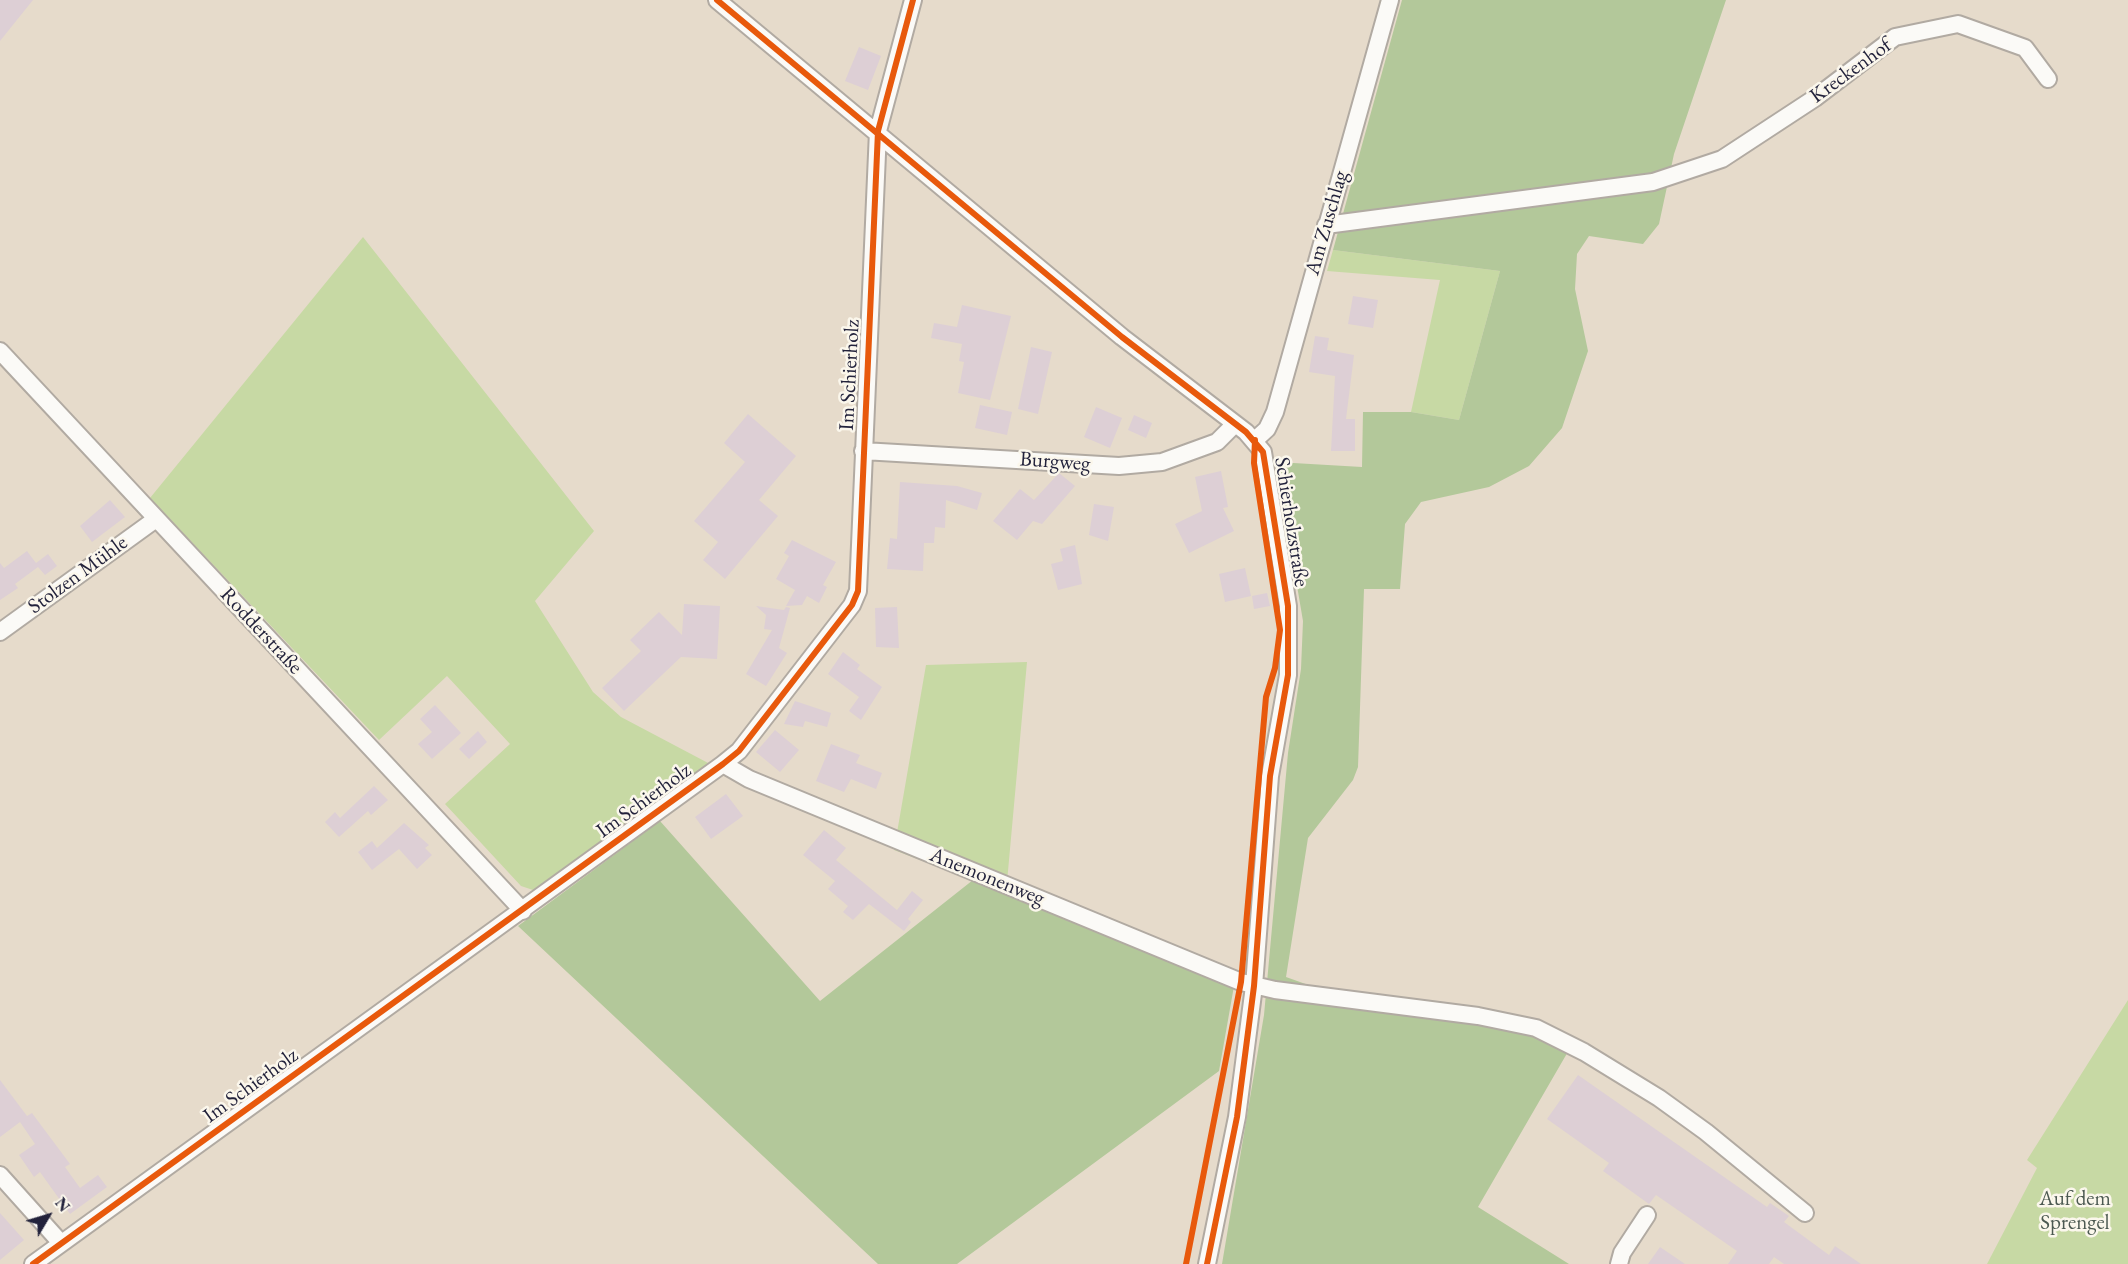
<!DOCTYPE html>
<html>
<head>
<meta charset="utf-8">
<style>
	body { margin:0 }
	#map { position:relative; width:2128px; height:1264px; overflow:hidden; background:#e6dbcb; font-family:"EB Garamond",serif }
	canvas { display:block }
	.north { position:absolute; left:18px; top:1186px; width:60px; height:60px; -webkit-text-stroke:4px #fbf7ec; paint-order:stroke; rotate:52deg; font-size:16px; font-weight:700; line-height:24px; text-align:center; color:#22223b }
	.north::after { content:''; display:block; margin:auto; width:21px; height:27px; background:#22223b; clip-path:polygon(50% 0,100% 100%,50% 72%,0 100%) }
</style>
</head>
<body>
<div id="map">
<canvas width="2128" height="1264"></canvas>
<div class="north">N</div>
</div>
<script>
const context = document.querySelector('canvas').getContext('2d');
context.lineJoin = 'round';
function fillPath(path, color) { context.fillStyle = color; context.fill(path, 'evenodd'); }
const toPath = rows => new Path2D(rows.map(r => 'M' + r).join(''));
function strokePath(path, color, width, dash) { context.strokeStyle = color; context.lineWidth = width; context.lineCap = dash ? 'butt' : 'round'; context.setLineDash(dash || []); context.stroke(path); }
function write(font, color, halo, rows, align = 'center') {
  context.font = font + ' "EB Garamond",serif'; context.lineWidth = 5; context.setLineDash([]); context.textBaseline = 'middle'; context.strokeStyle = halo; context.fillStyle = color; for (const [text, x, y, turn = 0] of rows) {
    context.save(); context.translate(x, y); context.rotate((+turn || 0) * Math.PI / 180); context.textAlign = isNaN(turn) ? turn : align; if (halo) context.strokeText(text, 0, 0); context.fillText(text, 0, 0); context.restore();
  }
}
fillPath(toPath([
	[363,237,594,531,535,601,593,692,621,717,710,764,536,891,521,886,445,804,510,744,447,676,379,740,150,498],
	[1333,250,1500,271,1459,420,1411,412,1440,280,1327,271],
	[1027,662,1006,893,894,850,926,665],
	[2128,1000,2128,1264,1987,1264,2037,1168,2027,1160]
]), '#c7d9a4');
fillPath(toPath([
	[1402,0,1726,0,1674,154,1659,224,1643,244,1589,236,1577,254,1575,289,1588,351,1562,428,1529,466,1489,487,1421,502,1405,524,1400,589,1364,589,1358,767,1353,780,1308,838,1286,977,1314,987,1573,1043,1478,1207,1569,1264,1222,1264,1264,1015,1288,753,1301,669,1303,621,1276,462,1362,467,1363,412,1411,412,1459,420,1500,271,1333,250],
	[660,821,820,1001,973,880,1234,986,1219,1071,957,1264,878,1264,518,926]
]), '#b3c89a');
fillPath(toPath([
	[0,0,33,0,0,41],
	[859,47,881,56,868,90,845,81],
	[1353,296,1378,300,1373,328,1348,324],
	[962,305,1011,316,990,400,958,393,964,362,959,361,962,344,931,338,934,323,957,327],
	[1315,336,1329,338,1327,350,1354,355,1346,419,1355,419,1355,451,1331,451,1335,376,1309,372],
	[1031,347,1052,352,1038,414,1018,409],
	[980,405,1012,412,1007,435,975,428],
	[1096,407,1122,418,1110,448,1084,437],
	[748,414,796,456,759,500,778,516,725,579,703,560,718,542,694,521,745,462,724,443],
	[1134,415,1152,423,1146,438,1128,430],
	[1221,471,1228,507,1223,508,1234,531,1189,553,1175,524,1202,511,1195,477],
	[1059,473,1075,486,1042,524,1033,521,1017,540,993,521,1020,489,1034,500],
	[900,482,957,486,982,493,977,510,946,500,945,528,935,527,934,543,924,543,923,571,887,569,890,538,897,539],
	[110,500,125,517,92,542,80,526],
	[1094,504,1114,507,1108,541,1089,535],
	[792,540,836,562,823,585,827,587,819,603,807,596,802,605,786,606,795,590,776,579,789,556,784,553],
	[1075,545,1082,584,1058,590,1051,564,1063,561,1060,549],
	[27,551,36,563,48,554,57,566,45,575,38,567,15,584,18,588,0,600,0,563,4,568],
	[1245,568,1251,596,1225,602,1219,574],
	[1267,593,1270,606,1254,609,1252,596],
	[684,604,720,606,717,659,681,657,624,711,602,688,641,651,630,640,659,612,682,635],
	[756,606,784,610,786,607,790,608,779,648,787,653,766,686,746,674,772,630,764,629,766,615],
	[897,607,899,648,876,647,875,608],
	[843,652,860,665,857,669,882,687,861,720,849,711,859,697,828,674],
	[795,701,831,713,827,727,805,721,803,727,784,724],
	[435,705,461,733,432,759,418,744,432,732,420,719],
	[775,730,799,750,780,772,756,752],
	[478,731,487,742,469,759,459,749],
	[831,744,860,755,856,763,882,773,876,789,851,779,844,792,816,781],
	[374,786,388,800,371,815,368,811,339,837,325,822,335,812,340,818],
	[726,794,743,816,711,839,695,817],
	[404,823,429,845,425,848,432,855,417,869,399,849,372,870,358,852,372,841,377,848],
	[824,830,846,848,836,860,897,910,912,891,923,900,908,919,911,922,904,931,869,904,853,920,843,912,848,906,828,889,835,881,803,855],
	[1578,1075,1767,1207,1770,1203,1789,1216,1784,1222,1829,1255,1835,1246,1861,1264,1784,1264,1774,1257,1769,1264,1728,1264,1737,1251,1656,1195,1649,1204,1603,1171,1609,1163,1547,1119],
	[0,1080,27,1116,32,1113,70,1164,65,1167,80,1188,98,1175,107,1187,70,1214,40,1172,34,1177,19,1155,35,1144,20,1122,0,1137],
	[0,1213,24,1240,0,1260],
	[1660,1247,1685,1264,1648,1264]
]), '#ddcfd5');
const minor = toPath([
	[717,0,1122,337,1246,432,1263,452,1288,606,1288,675,1270,776,1254,986,1237,1117,1207,1264],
	[1326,225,1653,182,1722,159,1815,98,1895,37,1958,24,2025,48,2048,79],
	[0,351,523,911],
	[1255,440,1267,429,1275,412,1390,0],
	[863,451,1119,466,1162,462,1217,442,1235,424],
	[0,632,156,519],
	[723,764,749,779,1241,982,1275,990,1478,1016,1536,1028,1584,1052,1659,1098,1706,1132,1805,1213],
	[0,1175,61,1243],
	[33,1264,723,764,739,751,852,605,858,591,878,131,913,0],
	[1619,1264,1622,1253,1647,1215]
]);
strokePath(minor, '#b1aaa2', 20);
strokePath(minor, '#fbfaf7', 16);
strokePath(toPath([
	[717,0,1122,337,1246,432,1263,452,1288,606,1288,675,1270,776,1254,986,1237,1117,1207,1264],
	[33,1264,723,764,739,751,852,605,858,591,878,131,913,0],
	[1186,1264,1241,982,1266,697,1275,668,1280,630,1254,463,1255,440]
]), '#e8590c', 6);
write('21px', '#22223b', '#fbf7ec', [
	["Kreckenhof",1851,71,-36],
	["Am Zuschlag",1327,223,-74],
	["Im Schierholz",850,375,-87],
	["Burgweg",1055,462,4],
	["Schierholzstraße",1291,522,81],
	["Stolzen Mühle",78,575,-36],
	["Rodderstraße",261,631,47],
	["Im Schierholz",644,801,-36],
	["Anemonenweg",987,877,22],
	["Im Schierholz",251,1086,-36]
]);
write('21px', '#4c5951', '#fbf7ec', [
	["Auf dem",2075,1199],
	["Sprengel",2075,1223]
]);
</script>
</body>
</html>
